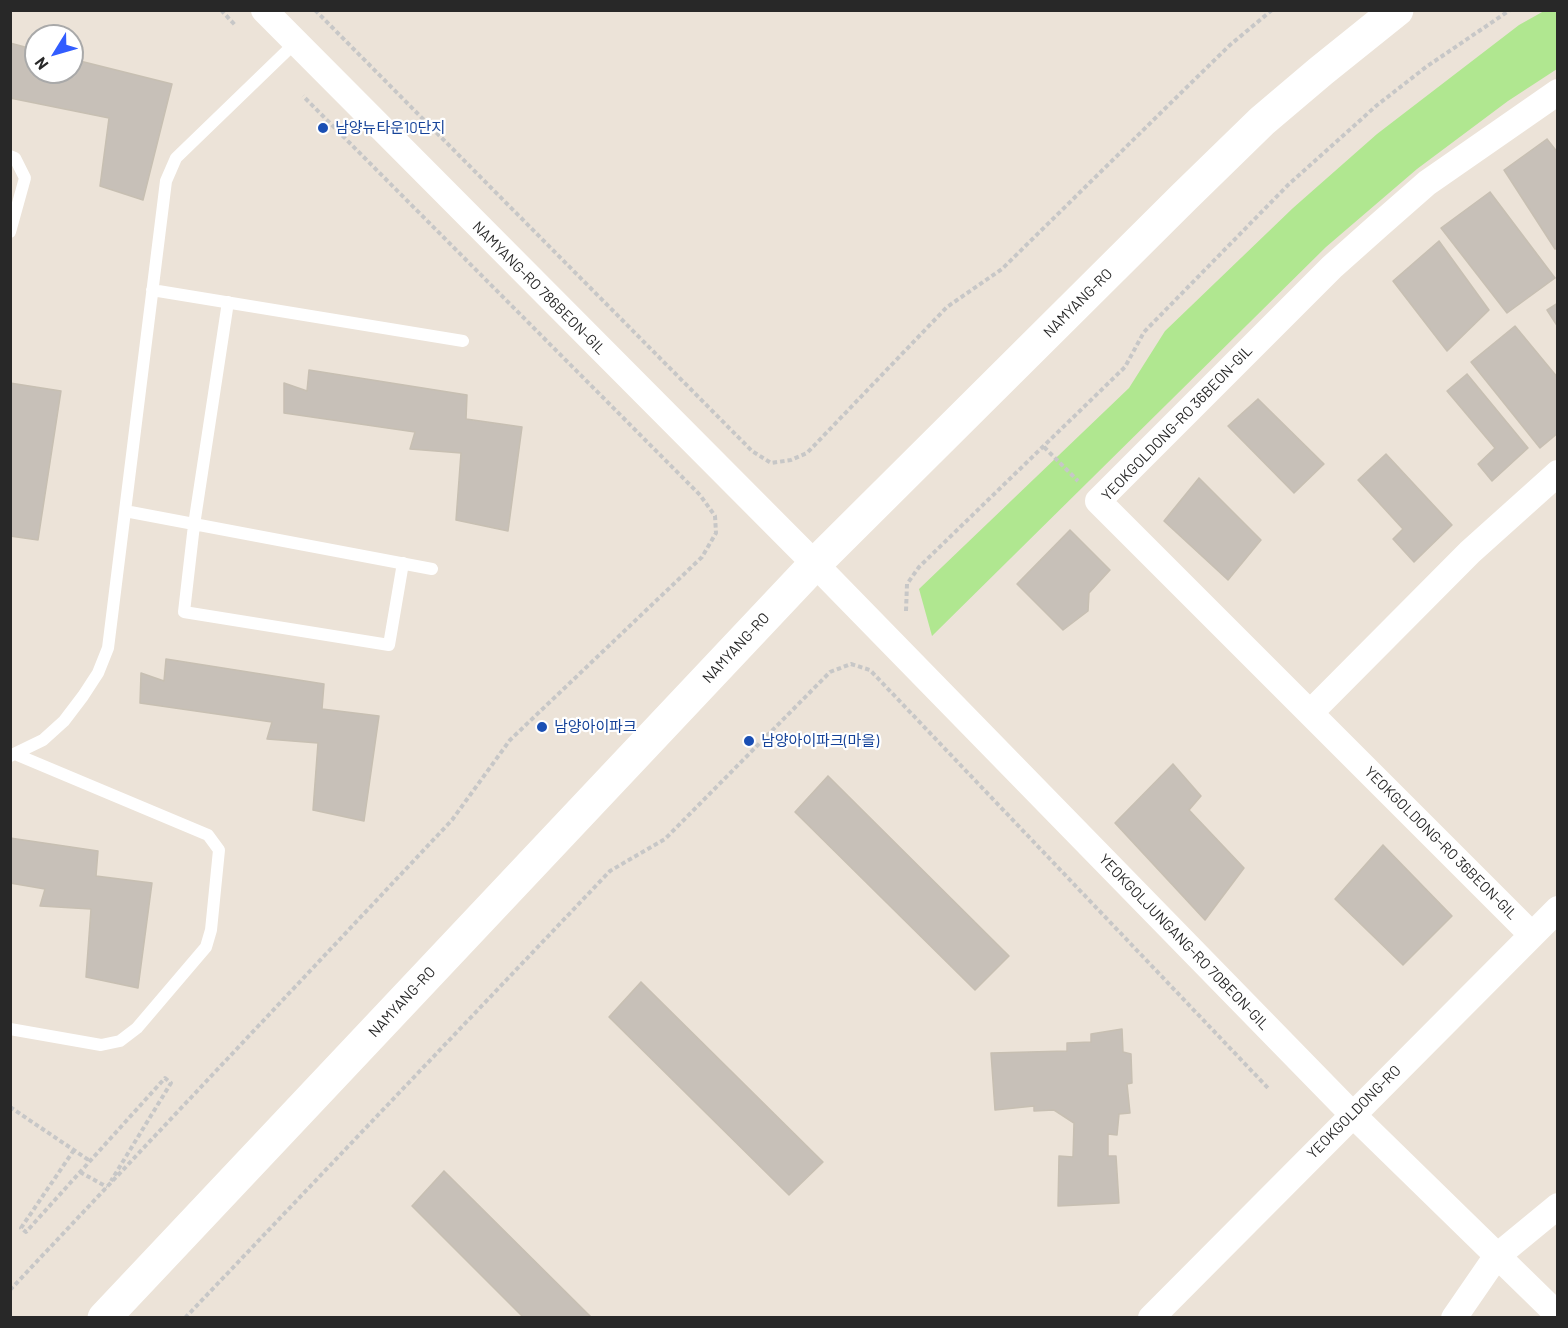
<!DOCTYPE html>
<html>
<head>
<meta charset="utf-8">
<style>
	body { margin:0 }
	#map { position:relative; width:1568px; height:1328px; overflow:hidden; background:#ece3d8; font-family:Barlow,sans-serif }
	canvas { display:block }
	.frame { position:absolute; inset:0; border:12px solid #282828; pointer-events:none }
	.north { position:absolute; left:24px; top:24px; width:60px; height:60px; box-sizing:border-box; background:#fff; border:2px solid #a9a9a9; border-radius:50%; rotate:233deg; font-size:16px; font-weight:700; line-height:24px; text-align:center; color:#282828 }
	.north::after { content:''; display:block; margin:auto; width:21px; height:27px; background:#325dff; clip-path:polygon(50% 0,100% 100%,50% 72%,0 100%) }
</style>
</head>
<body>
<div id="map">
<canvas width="1568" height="1328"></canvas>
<div class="frame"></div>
<div class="north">N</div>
</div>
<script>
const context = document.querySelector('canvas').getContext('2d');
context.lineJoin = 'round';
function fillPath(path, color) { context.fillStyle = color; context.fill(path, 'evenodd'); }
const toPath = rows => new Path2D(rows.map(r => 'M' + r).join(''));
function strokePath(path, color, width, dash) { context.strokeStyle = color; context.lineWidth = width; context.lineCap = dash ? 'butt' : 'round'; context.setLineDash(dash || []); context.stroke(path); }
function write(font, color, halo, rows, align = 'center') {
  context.font = font + ' Barlow,"Noto Sans KR",sans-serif'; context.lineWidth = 4.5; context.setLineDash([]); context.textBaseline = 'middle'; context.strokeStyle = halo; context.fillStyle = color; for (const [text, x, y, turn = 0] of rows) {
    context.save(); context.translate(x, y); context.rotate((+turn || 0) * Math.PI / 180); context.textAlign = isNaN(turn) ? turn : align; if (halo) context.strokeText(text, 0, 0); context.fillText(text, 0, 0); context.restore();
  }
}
fillPath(toPath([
	[1544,11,1557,11,1557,69,1508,101,1417,169,1326,247,932,636,919,589,1129,388,1165,331,1293,208,1377,134,1519,25]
]), '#b0e790');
const building = toPath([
	[10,43,36,50,36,72,72,72,72,59,172,84,143,200,100,186,109,118,10,98,10,43],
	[1547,139,1558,153,1558,248,1555,249,1504,170,1547,139],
	[1490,192,1555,278,1507,313,1441,228,1490,192],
	[1439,241,1489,310,1447,351,1393,281,1439,241],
	[1558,303,1558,327,1547,310,1558,303],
	[1515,326,1558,378,1558,433,1540,448,1471,362,1515,326],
	[309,370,467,395,466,419,522,427,508,531,456,520,461,453,410,449,415,432,284,413,284,383,307,391,309,370],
	[1467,374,1528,448,1492,481,1478,464,1495,448,1447,391,1467,374],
	[10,383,61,391,38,540,10,536,10,383],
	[1258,399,1324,464,1294,493,1228,426,1258,399],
	[1386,454,1452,525,1414,562,1393,539,1403,529,1358,480,1386,454],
	[1199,478,1261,540,1228,580,1164,521,1199,478],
	[1070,530,1110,570,1089,593,1088,611,1063,630,1017,584,1070,530],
	[166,659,324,684,322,709,379,716,364,821,313,810,318,743,267,739,272,722,140,703,141,673,164,681,166,659],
	[1173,764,1201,796,1189,810,1244,868,1205,920,1115,823,1173,764],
	[828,776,1009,956,975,990,795,812,828,776],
	[10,838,98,851,96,876,152,883,138,988,86,977,91,909,40,906,45,889,10,883,10,838],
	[1383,845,1452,916,1403,965,1335,899,1383,845],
	[641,982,823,1162,789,1195,609,1017,641,982],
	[1122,1029,1123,1052,1131,1054,1132,1083,1127,1084,1130,1113,1119,1114,1117,1135,1108,1134,1108,1156,1116,1156,1119,1203,1058,1206,1059,1156,1073,1157,1074,1123,1054,1110,1034,1111,1034,1106,995,1110,991,1053,1067,1051,1067,1043,1091,1042,1091,1034,1122,1029],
	[444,1171,592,1318,524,1318,412,1206,444,1171]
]);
fillPath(building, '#c7c0b8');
strokePath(building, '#c7bfb2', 1.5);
strokePath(toPath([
	[221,10,235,25],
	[315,10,752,451,771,463,791,460,807,453,947,307,1002,269,1191,83,1230,45,1272,10],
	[1044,447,1078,481],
	[906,611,907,584,919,567,1125,367,1144,332,1288,185,1376,106,1426,67,1510,10],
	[10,1107,90,1161],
	[74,1150,21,1228,26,1232,165,1078,171,1083,111,1181],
	[80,1172,107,1187],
	[10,1290,452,820,510,740,702,557,716,533,715,516,700,495,303,96],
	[185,1318,610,871,665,839,830,672,851,664,870,670,1268,1088]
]), '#c7c7c7', 4, [4.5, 3]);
strokePath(toPath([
	[10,156,15,158,25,178,10,232],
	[152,290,463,341],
	[228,302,194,525,184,612,389,645,403,563],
	[125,511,432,569],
	[10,756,43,740,64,721,83,696,98,673,108,648,166,181,176,158,295,43],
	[10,1029,101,1045,120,1041,137,1028,206,947,211,930,219,850,208,835,15,754]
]), '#fff', 12);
strokePath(toPath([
	[264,10,815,564,1352,1114,1558,1315],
	[1311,712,1470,552,1558,473],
	[1531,934,1098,501,1332,267,1378,226,1427,183,1558,92],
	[1151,1318,1558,909],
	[1454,1318,1496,1257,1558,1206]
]), '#fff', 26);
strokePath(toPath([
	[104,1318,815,564,1184,197,1262,121,1321,71,1397,10]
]), '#fff', 33);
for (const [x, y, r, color] of [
	[323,128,6,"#1a4fb4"],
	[542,727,6,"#1a4fb4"],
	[749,741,6,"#1a4fb4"]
]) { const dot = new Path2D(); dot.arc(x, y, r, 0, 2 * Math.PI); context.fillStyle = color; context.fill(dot); strokePath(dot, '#fff', 2); }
write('15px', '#164399', '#fff', [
	["남양뉴타운10단지",335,128],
	["남양아이파크",554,727],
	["남양아이파크(마을)",761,741]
], 'left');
write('15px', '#282828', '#fff', [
	["NAMYANG-RO 786BEON-GIL",539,288,45],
	["NAMYANG-RO",1078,303,-45],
	["YEOKGOLDONG-RO 36BEON-GIL",1177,423,-46],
	["NAMYANG-RO",736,648,-47],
	["YEOKGOLDONG-RO 36BEON-GIL",1441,843,45],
	["YEOKGOLJUNGANG-RO 70BEON-GIL",1184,942,46],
	["NAMYANG-RO",402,1002,-47],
	["YEOKGOLDONG-RO",1354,1112,-45]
]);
</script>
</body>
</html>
